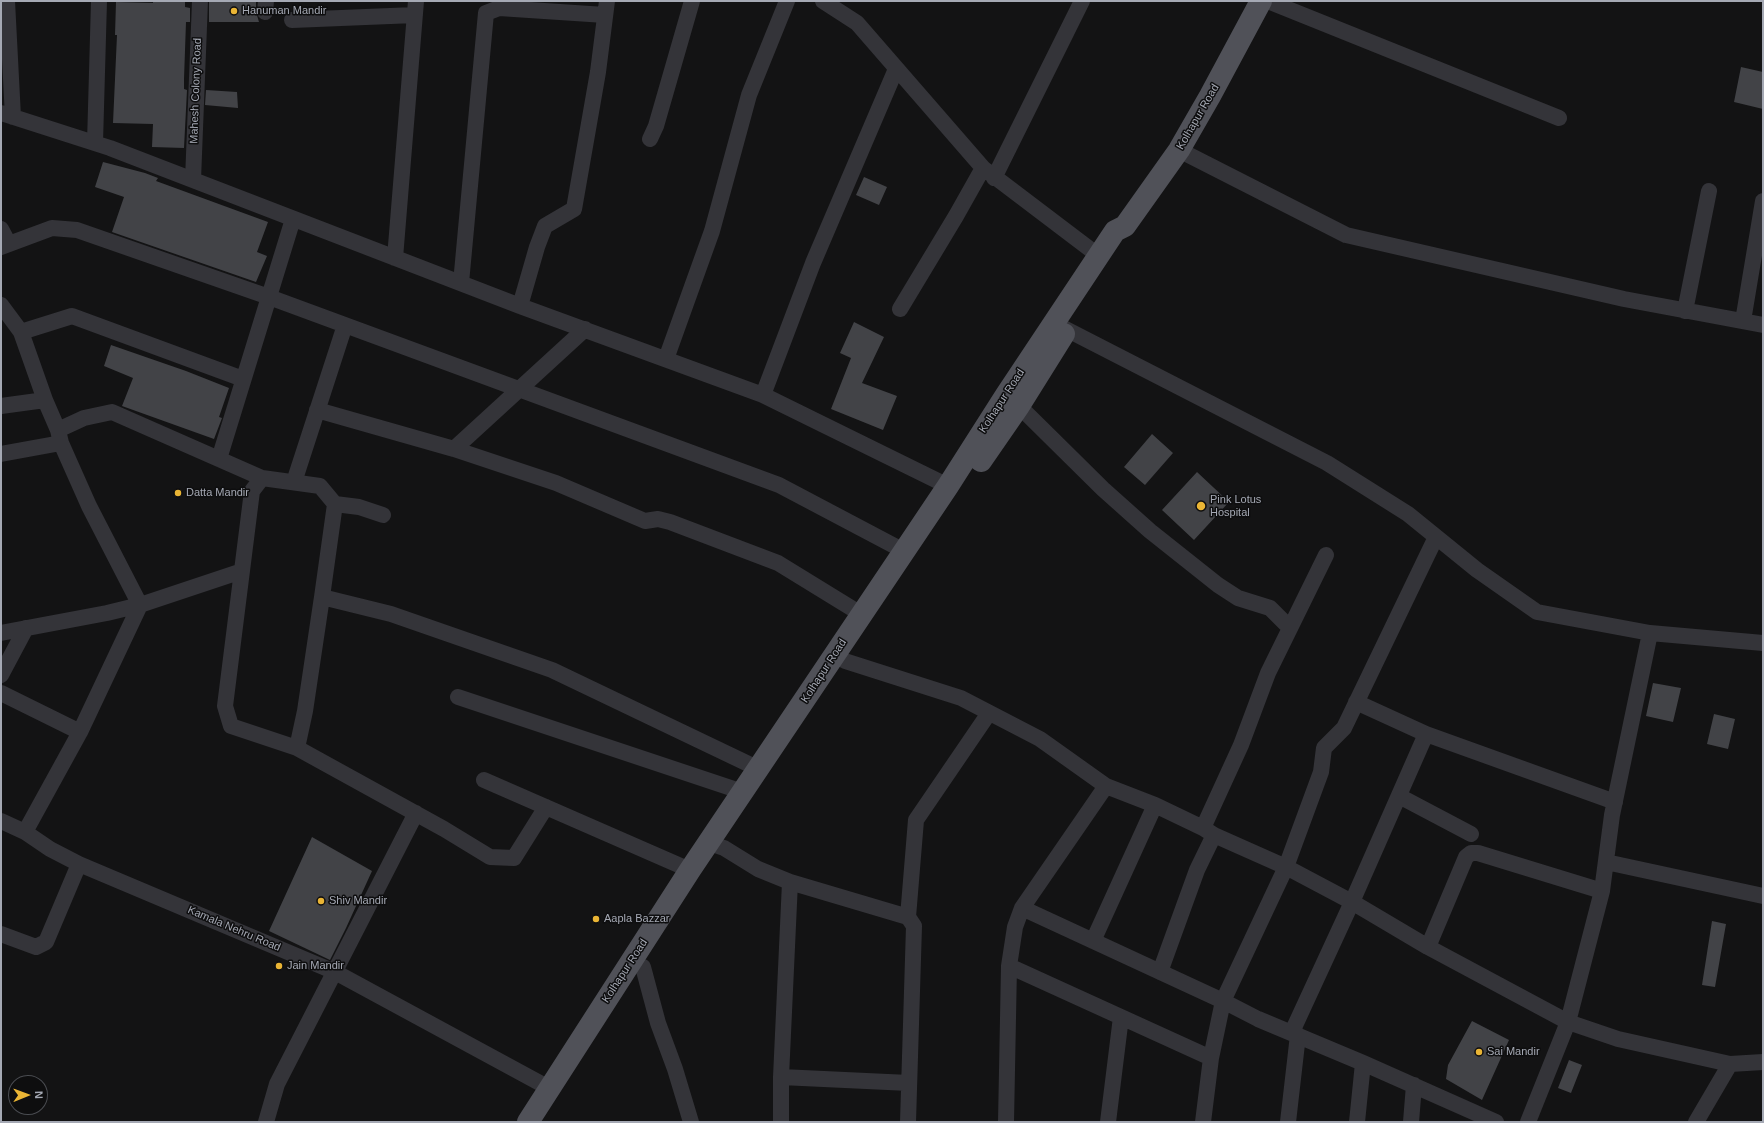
<!DOCTYPE html>
<html>
<head>
<meta charset="utf-8">
<style>
	body { margin:0 }
	#map { position:relative; width:1764px; height:1123px; overflow:hidden; background:#131314; font-family:Helvetica,sans-serif }
	canvas { display:block }
	.frame { position:absolute; inset:0; border:2px solid #a5a9b4; pointer-events:none }
	.north { position:absolute; left:8px; top:1075px; width:40px; height:40px; box-sizing:border-box; background:#0e0e0f; border:1px solid #4a4c51; border-radius:50%; rotate:89deg; font-size:11px; font-weight:700; line-height:16px; text-align:center; color:#a5a9b4 }
	.north::after { content:''; display:block; margin:auto; width:14px; height:18px; background:#eab535; clip-path:polygon(50% 0,100% 100%,50% 72%,0 100%) }
</style>
</head>
<body>
<div id="map">
<canvas width="1764" height="1123"></canvas>
<div class="frame"></div>
<div class="north">N</div>
</div>
<script>
const context = document.querySelector('canvas').getContext('2d');
context.lineJoin = 'round';
function fillPath(path, color) { context.fillStyle = color; context.fill(path, 'evenodd'); }
const toPath = rows => new Path2D(rows.map(r => 'M' + r).join(''));
function strokePath(path, color, width, dash) { context.strokeStyle = color; context.lineWidth = width; context.lineCap = dash ? 'butt' : 'round'; context.setLineDash(dash || []); context.stroke(path); }
function write(font, color, halo, rows, align = 'center') {
  context.font = font + ' Helvetica,sans-serif'; context.lineWidth = 3; context.setLineDash([]); context.textBaseline = 'middle'; context.strokeStyle = halo; context.fillStyle = color; for (const [text, x, y, turn = 0] of rows) {
    context.save(); context.translate(x, y); context.rotate((+turn || 0) * Math.PI / 180); context.textAlign = isNaN(turn) ? turn : align; if (halo) context.strokeText(text, 0, 0); context.fillText(text, 0, 0); context.restore();
  }
}
fillPath(toPath([
	[153,1,185,1,185,7,190,8,190,22,186,22,184,79,184,89,187,90,184,148,152,147,153,124,113,123,117,35,115,35,116,2,153,3],
	[209,1,256,1,256,12,259,22,209,22],
	[1741,67,1763,72,1763,109,1734,102],
	[206,90,237,92,238,108,205,105],
	[103,162,145,173,158,178,156,181,268,222,257,252,267,256,256,282,112,232,124,197,95,187],
	[864,177,887,187,879,205,856,195],
	[854,322,884,337,862,383,897,396,883,430,831,409,851,358,840,353],
	[111,345,186,371,229,388,219,417,222,418,214,439,122,406,133,378,104,366],
	[1152,434,1173,453,1145,485,1124,467],
	[1197,472,1229,502,1194,540,1162,510],
	[1653,683,1681,688,1673,722,1646,716],
	[1714,714,1735,719,1728,749,1707,744],
	[312,837,372,871,346,928,330,960,269,931],
	[1712,921,1726,924,1715,987,1702,985],
	[1472,1021,1509,1040,1482,1100,1446,1079,1448,1065],
	[1569,1060,1582,1065,1571,1093,1558,1088]
]), '#424347');
strokePath(toPath([
	[7,1,13,117],
	[823,1,857,23,983,168,1099,256],
	[1268,1,1559,118],
	[265,12,266,1],
	[292,20,415,15],
	[1,113,110,148,520,306,763,395,948,486],
	[650,139,656,126,692,1],
	[95,143,99,1],
	[1179,150,1346,235,1624,299,1763,325],
	[994,178,1082,1],
	[193,180,200,1],
	[1,229,9,244],
	[1,247,52,228,77,230,269,297,779,485,904,551],
	[395,258,416,1],
	[461,283,486,13,499,8,605,15],
	[1,305,21,332,45,400,58,430],
	[520,306,537,247,545,226,574,209,598,72,607,1],
	[900,309,956,216,983,168],
	[1685,311,1709,191],
	[1743,321,1763,201],
	[1056,324,1327,463,1408,514,1477,570,1537,612,1650,633,1612,815,1602,891,1568,1022,1528,1122],
	[21,332,72,316,243,379],
	[666,359,712,231,749,95,787,1],
	[763,395,813,263,896,69],
	[1,406,45,400],
	[1019,406,1103,489,1150,531,1218,585,1238,598,1270,608,1290,628],
	[317,410,454,449,556,483,645,521,658,519,670,522,778,563,861,614],
	[454,449,585,329],
	[1,454,61,443],
	[219,459,293,219],
	[294,482,345,325],
	[335,504,359,507,383,515],
	[322,597,305,711,297,748,231,726,225,706,252,491,262,478,320,486,335,504,322,597,391,614,552,670,759,769],
	[1,633,107,613,140,605,242,571],
	[1650,633,1763,643],
	[845,661,961,698,1040,739,1106,786,1155,805,1203,828,1214,835,1286,867,1352,902,1428,947,1568,1022,1618,1039,1730,1064,1763,1062],
	[1,675,26,628],
	[1,693,80,732],
	[458,697,743,792],
	[1356,702,1426,734,1615,802],
	[297,748,444,829,490,857,514,858,546,807],
	[484,780,690,870],
	[1399,796,1471,834],
	[1,821,25,832,50,849,79,864,335,972,549,1088],
	[1203,828,1241,745,1268,673,1326,555],
	[25,832,80,732,140,605,89,506,61,443,58,430,84,418,112,412,262,478],
	[709,843,724,848,758,869,790,882,908,917,914,926,908,1122],
	[1606,862,1763,896],
	[1022,908,1223,1001,1258,1019,1363,1063,1496,1122],
	[908,917,916,820,989,713],
	[1,934,36,947,46,942,79,864],
	[1093,941,1155,805],
	[1428,947,1466,857,1471,853,1478,853,1602,891],
	[1009,966,1211,1058],
	[643,967,658,1023,675,1069,691,1122],
	[1160,972,1197,870,1214,835],
	[1292,1032,1352,902,1426,734],
	[781,1077,909,1083],
	[266,1122,277,1084,416,813],
	[781,1122,781,1077,790,882],
	[1006,1122,1009,966,1015,927,1022,908,1106,786],
	[1108,1122,1121,1017],
	[1203,1122,1211,1058,1223,1001,1286,867,1321,772,1324,748,1344,728,1436,537],
	[1288,1122,1298,1035],
	[1357,1122,1363,1063],
	[1411,1122,1414,1085],
	[1696,1122,1730,1064]
]), '#343439', 16);
strokePath(toPath([
	[981,461,1019,406,1064,334],
	[528,1122,690,870,948,486,1006,395,1115,231,1125,226,1179,150,1210,96,1261,1]
]), '#505158', 22);
for (const [x, y, r, color] of [
	[234,11,4,"#eab535"],
	[178,493,4,"#eab535"],
	[1201,506,5,"#eab535"],
	[321,901,4,"#eab535"],
	[596,919,4,"#eab535"],
	[279,966,4,"#eab535"],
	[1479,1052,4,"#eab535"]
]) { const dot = new Path2D(); dot.arc(x, y, r, 0, 2 * Math.PI); context.fillStyle = color; context.fill(dot); strokePath(dot, '#0e0e0f', 1.5); }
write('11px', '#a5a9b4', '#0e0e0f', [
	["Hanuman Mandir",242,11],
	["Datta Mandir",186,493],
	["Pink Lotus",1210,500],
	["Hospital",1210,513],
	["Shiv Mandir",329,901],
	["Aapla Bazzar",604,919],
	["Jain Mandir",287,966],
	["Sai Mandir",1487,1052]
], 'left');
write('11px', '#a5a9b4', '#0e0e0f', [
	["Mahesh Colony Road",196,91,-88],
	["Kolhapur Road",1198,117,-60],
	["Kolhapur Road",1002,401,-57],
	["Kolhapur Road",824,671,-57],
	["Kamala Nehru Road",234,929,23],
	["Kolhapur Road",625,971,-57]
]);
</script>
</body>
</html>
